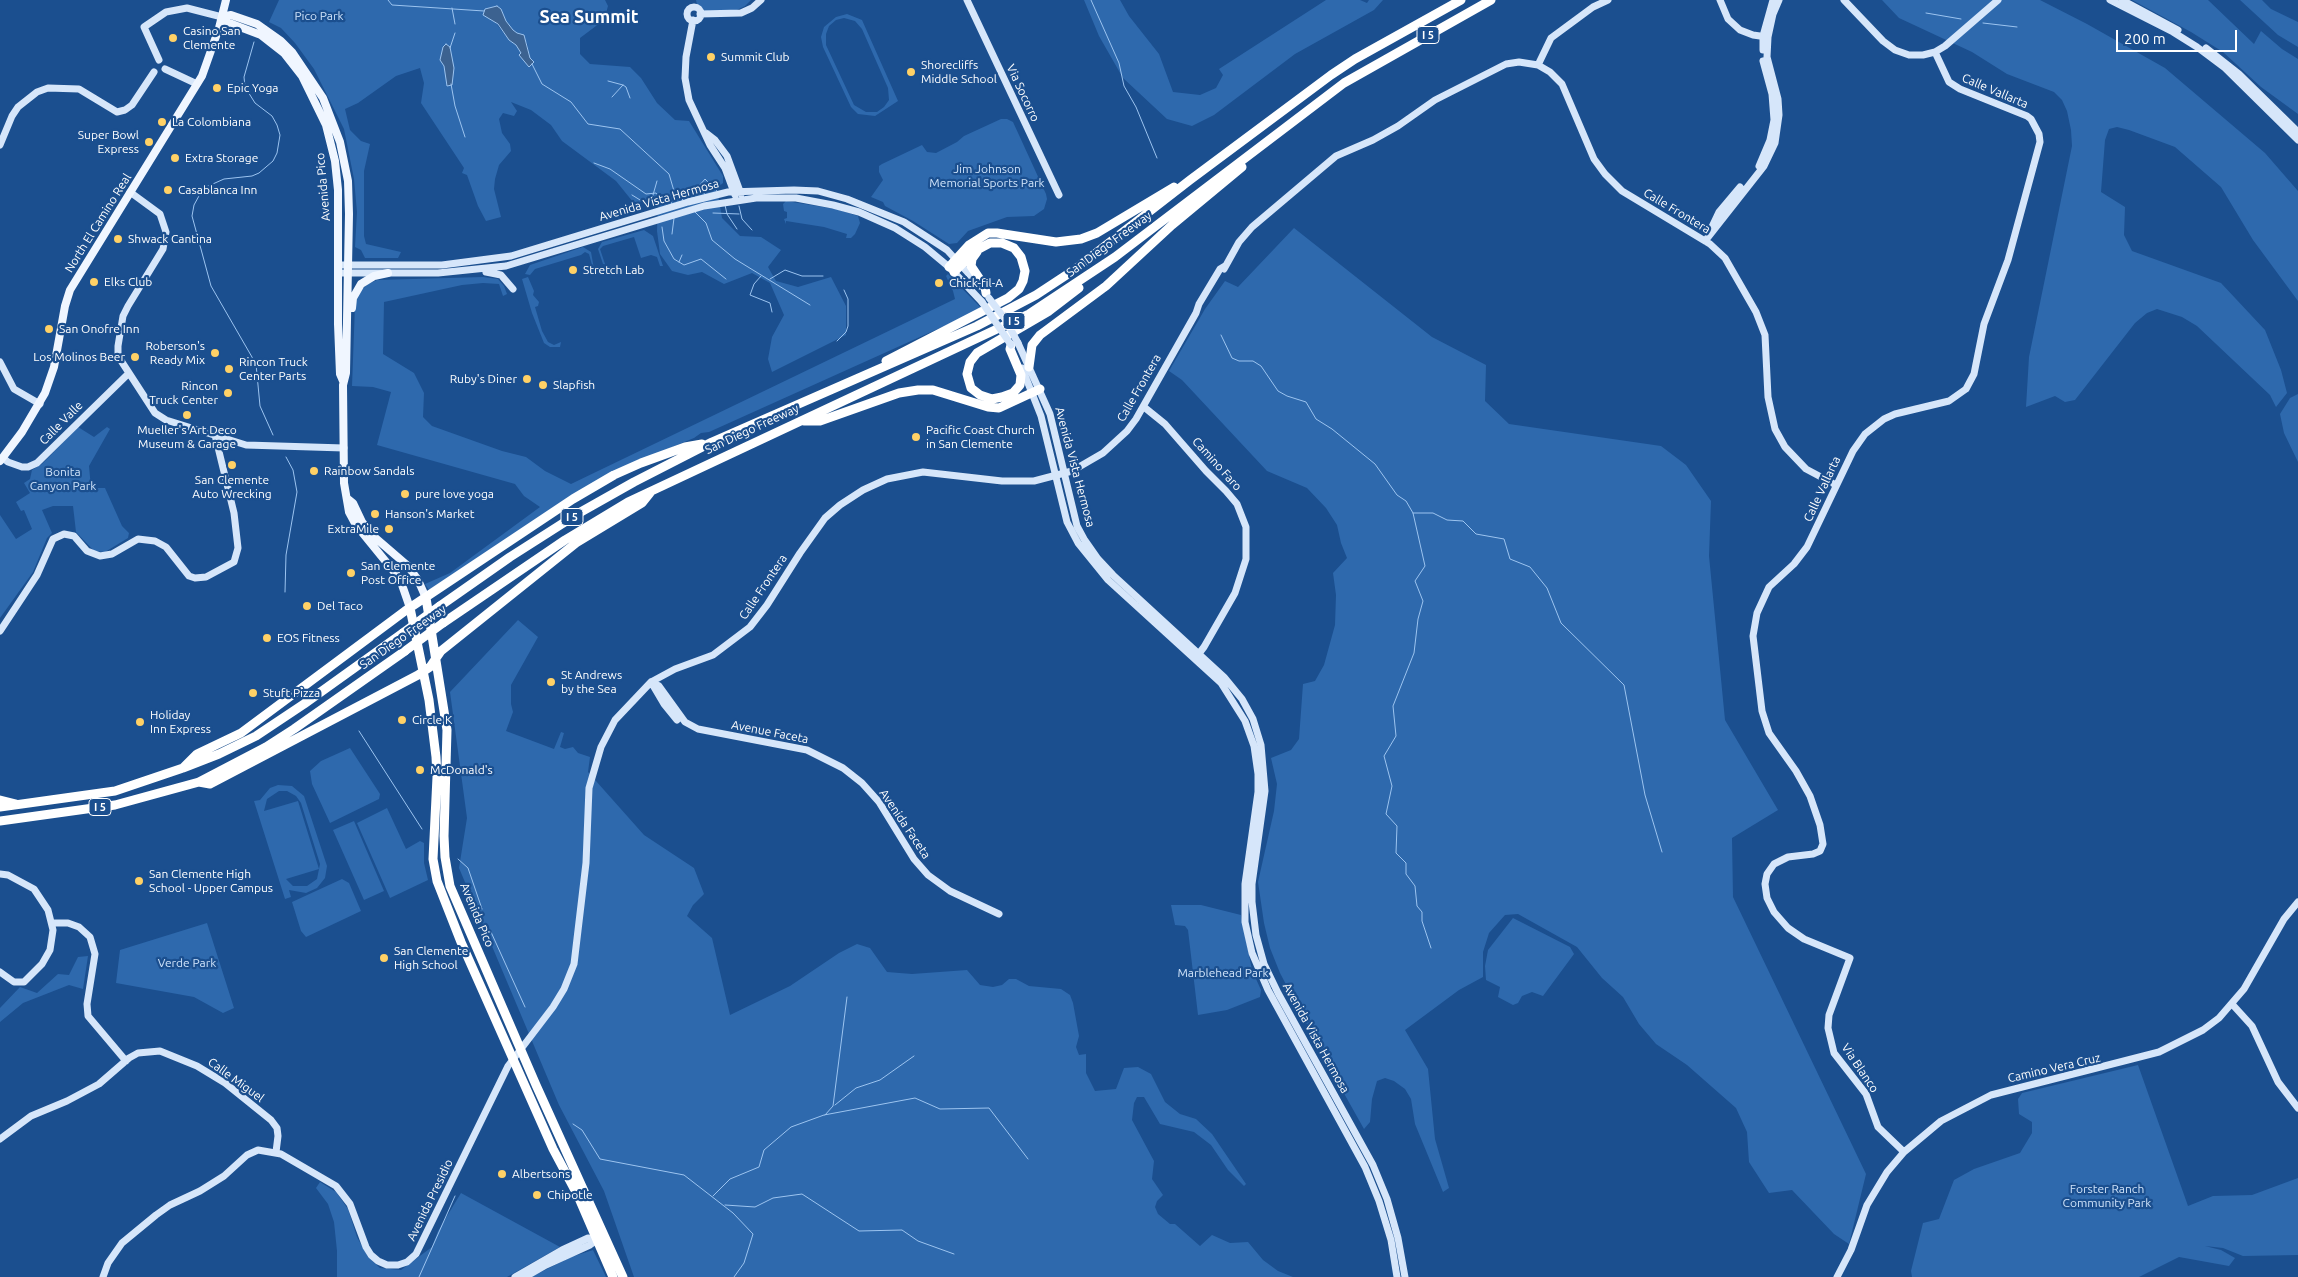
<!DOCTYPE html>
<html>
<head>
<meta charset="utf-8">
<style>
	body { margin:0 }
	#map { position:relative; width:2298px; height:1277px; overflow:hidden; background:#1b4f8f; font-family:Ubuntu,sans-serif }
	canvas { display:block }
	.scale { position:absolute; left:2116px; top:30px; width:121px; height:22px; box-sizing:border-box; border:2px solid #fff; border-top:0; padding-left:6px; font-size:15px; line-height:18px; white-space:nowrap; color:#fff; -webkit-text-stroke:4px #1b4f8f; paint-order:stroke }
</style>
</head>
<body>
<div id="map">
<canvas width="2298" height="1277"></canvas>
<div class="scale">200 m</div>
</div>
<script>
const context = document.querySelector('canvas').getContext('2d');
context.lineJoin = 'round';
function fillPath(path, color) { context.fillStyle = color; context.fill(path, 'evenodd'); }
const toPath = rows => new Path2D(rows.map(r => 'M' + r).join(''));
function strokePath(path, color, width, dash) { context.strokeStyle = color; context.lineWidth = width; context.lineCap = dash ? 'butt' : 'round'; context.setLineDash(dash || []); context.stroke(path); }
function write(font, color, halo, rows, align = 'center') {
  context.font = font + ' Ubuntu,sans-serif'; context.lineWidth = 4.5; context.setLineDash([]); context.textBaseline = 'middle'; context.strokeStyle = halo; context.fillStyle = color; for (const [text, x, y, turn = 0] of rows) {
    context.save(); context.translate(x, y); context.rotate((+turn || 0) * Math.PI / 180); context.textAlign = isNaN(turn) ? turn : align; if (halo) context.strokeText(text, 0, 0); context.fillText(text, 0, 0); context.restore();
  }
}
fillPath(toPath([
	[279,0,605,0,608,6,604,20,580,38,580,54,590,64,630,67,641,78,657,103,675,120,689,121,723,176,723,183,717,188,722,218,740,236,761,237,781,250,768,267,776,281,798,287,831,277,846,306,846,335,772,372,768,359,772,337,784,315,770,283,752,273,724,284,702,272,688,275,672,271,660,254,657,231,658,202,633,202,616,181,562,141,551,125,531,110,511,102,517,111,514,116,503,113,499,119,502,133,510,144,511,151,499,165,495,179,494,189,501,217,486,221,478,206,467,175,462,173,464,168,421,103,424,83,420,68,396,76,358,103,345,109,350,130,361,141,370,144,364,171,364,236,366,244,401,252,398,258,365,258,361,250,355,247,357,212,354,179,344,129,314,69,295,43,281,28,269,22],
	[496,6,501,9,506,21,513,30,527,43,530,58,521,53,516,45,509,40,485,9],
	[696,0,751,0,745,6,737,10,705,11,697,5],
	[1084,0,1120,0,1129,16,1159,54,1173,92,1200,95,1216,88,1223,75,1219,69,1326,0,1360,0,1367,3,1369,0,1383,0,1374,10,1295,54,1214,115,1192,126,1167,119,1123,78,1099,36],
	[1882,0,2040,0,2087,24,2165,68,2265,153,2298,191,2298,301,2253,240,2221,187,2175,147,2129,130,2117,127,2109,129,2105,140,2101,192,2125,207,2124,235,2132,251,2221,283,2265,330,2281,370,2287,393,2276,407,2270,395,2197,326,2182,317,2157,309,2147,313,2135,323,2075,400,2065,402,2055,396,2026,407,2029,357,2072,146,2071,130,2067,111,2062,100,2054,92,2007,74,1972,52,1899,18],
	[2132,0,2208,0,2254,44,2261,31,2282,49,2298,59,2298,114,2261,87,2223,52,2191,32],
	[2240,0,2262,0,2271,9,2298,22,2298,47,2278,35],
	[847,14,862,20,898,101,875,116,858,114,851,107,823,47,821,37,824,27,836,17],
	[844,18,855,21,862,29,888,88,889,100,884,107,877,112,866,112,854,105,826,45,826,34,829,26,836,20],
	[1001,119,1007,119,1013,122,1046,194,1047,199,1044,209,1034,216,1007,217,968,231,957,243,949,244,913,221,885,206,883,202,871,197,883,180,879,172,879,166,882,164,922,145,927,152,936,153,957,142,964,136],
	[786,201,836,209,858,216,860,223,855,234,851,238,846,238,847,234,824,227,786,221,786,224,784,219,787,218,787,212,784,211,783,204],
	[1294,228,1432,337,1486,365,1485,401,1509,424,1661,446,1686,465,1711,501,1709,556,1725,720,1778,810,1732,838,1733,897,1866,1174,1849,1244,1834,1234,1792,1190,1769,1193,1749,1162,1747,1132,1736,1108,1687,1065,1656,1044,1639,1024,1623,997,1602,978,1577,947,1518,914,1505,915,1489,933,1483,952,1483,977,1459,990,1405,1030,1428,1069,1435,1139,1449,1188,1443,1192,1415,1124,1411,1099,1405,1089,1394,1081,1385,1078,1377,1081,1372,1099,1370,1122,1364,1129,1332,1072,1280,973,1270,948,1264,923,1258,882,1274,811,1277,784,1271,758,1291,750,1299,739,1303,684,1315,681,1324,665,1335,625,1336,595,1333,573,1347,558,1341,543,1337,525,1326,508,1307,488,1267,471,1182,380,1169,371,1205,309,1225,281,1238,287],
	[644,230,653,236,663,266,660,266,657,257,651,255,641,258,634,237,603,246,600,249,605,264,609,265,603,264,598,249,602,242],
	[583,247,591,252,594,269,591,272,592,265,589,254,585,252,581,255,535,269,530,275,525,274,530,265],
	[948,274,982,309,709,432,701,433,694,438,612,472,429,590,425,584,450,573,540,507,524,496,515,484,377,445,391,392,373,387,352,386,355,305,360,291,368,284,377,280,483,277,498,279,504,286,507,294,503,296,499,284,483,283,462,285,384,302,383,354,414,373,424,393,423,417,432,426,502,451,526,457,545,471,571,484,955,299,953,291,946,276],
	[528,277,534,291,533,295,539,302,538,306,535,307,542,331,548,342,554,345,561,342,560,347,550,347,544,343,532,313,522,279],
	[2298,394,2298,462,2284,433,2280,414,2290,398],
	[78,427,94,437,107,427,110,429,89,466,91,488,105,488,122,526,129,533,128,538,105,552,94,551,76,532,73,506,53,506,42,510,52,533,47,538,33,572,0,618,0,515,16,539,32,529,24,510,21,511,16,502,30,493,24,483,30,479,32,470,42,464],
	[518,620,538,637,511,685,511,704,513,712,506,731,554,749,561,732,564,733,560,747,565,749,573,747,578,753,590,757,588,772,644,835,694,868,704,894,693,905,687,916,712,938,730,1015,790,986,839,953,857,944,870,948,887,972,912,974,967,970,980,985,993,987,1002,985,1009,979,1016,979,1029,986,1061,989,1070,995,1073,1003,1079,1036,1076,1047,1079,1055,1086,1054,1086,1073,1095,1091,1116,1089,1124,1068,1138,1067,1151,1074,1165,1102,1180,1114,1196,1119,1212,1134,1246,1184,1244,1186,1228,1170,1211,1145,1194,1132,1160,1124,1144,1097,1137,1097,1134,1103,1132,1120,1154,1161,1152,1179,1163,1195,1157,1201,1155,1207,1158,1214,1170,1224,1175,1224,1200,1246,1212,1235,1230,1243,1248,1242,1263,1260,1278,1271,1293,1277,634,1277,604,1191,559,1105,459,868,467,818,450,692],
	[350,748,380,794,379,799,330,823,312,784,310,771,321,761],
	[278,785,292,786,304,796,327,866,325,878,317,888,306,893,289,890,291,897,285,899,254,801,260,800,270,788],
	[279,791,287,791,296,796,301,803,320,864,317,879,307,886,293,886,286,879,319,869,298,801,264,811,267,799],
	[387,808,406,849,420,841,424,843,424,863,428,880,390,898,357,823],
	[354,821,384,891,364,900,333,830],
	[342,879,349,883,361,911,306,937,301,931,292,902],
	[1171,905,1201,905,1241,915,1252,970,1261,990,1260,997,1227,1010,1198,1015,1188,930,1185,926,1175,925],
	[1513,918,1570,947,1574,954,1543,996,1532,992,1522,996,1518,1003,1513,1005,1498,997,1500,987,1486,980,1485,966,1488,950],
	[207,923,234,1008,223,1013,194,997,116,983,120,950],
	[88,956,83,989,69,985,23,1003,0,1022,0,1008,20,987,37,993,58,974,69,975,78,957],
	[2138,1065,2188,1206,2213,1196,2252,1195,2298,1178,2298,1255,2243,1256,2223,1248,2205,1246,2221,1250,2235,1258,2229,1266,2179,1257,2139,1277,1912,1277,1911,1271,1923,1223,1939,1219,1954,1180,1974,1169,2020,1153,2032,1133,2032,1122,2019,1114,2018,1099,2022,1093],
	[320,1182,336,1192,348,1209,357,1237,368,1257,380,1268,401,1270,432,1247,438,1231,461,1193,560,1247,507,1277,337,1277,337,1251,334,1222,328,1204,316,1188],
	[593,1250,606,1277,531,1277,571,1257]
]), '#2e69ad');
const water = toPath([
	[497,6,501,9,506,21,513,30,517,33,524,35,530,58,534,62,529,67,519,55,521,53,516,45,509,40,498,24,483,15,485,9,497,6],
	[446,44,450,47,454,68,452,85,447,86,444,66,440,60,443,47,446,44]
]);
fillPath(water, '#3c6290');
strokePath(water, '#9cc4f0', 1);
strokePath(toPath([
	[388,0,392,5,484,11],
	[1091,0,1119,63,1124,86,1136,107,1157,158],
	[452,8,455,24],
	[1926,13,1961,19],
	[1983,23,2017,27],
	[254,42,244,77,245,87,255,103,272,116,277,125,280,135,277,153,273,161,259,173,252,176,224,179,206,187,200,194,194,205,192,216,211,286,256,364,260,406,273,435],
	[450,48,455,33],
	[532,64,542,84,571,102,588,124,620,129,669,174,674,191,683,200],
	[608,81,623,85,626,87,630,98],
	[451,84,455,106,465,137],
	[612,97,623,85],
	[594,163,610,169,646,194,656,193,664,203],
	[632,195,645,203,655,205],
	[706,196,699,186,705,179,717,191],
	[669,198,672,204],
	[651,202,657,181],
	[725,205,727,214,737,229],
	[739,206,742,219,752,230],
	[694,211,706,223,712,240,735,259,810,305],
	[713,213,739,214],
	[662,227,664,241,674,259,684,265,701,259,726,279],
	[672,234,674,218],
	[679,262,682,255],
	[761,276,754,284,750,295,770,303,772,312],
	[770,279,785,270,802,276,823,276],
	[1221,335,1232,358,1239,361,1253,361,1261,366,1278,391,1287,396,1306,402,1316,419,1332,429,1375,464,1397,495,1406,501,1413,513,1425,566,1415,581,1423,601,1418,619,1414,653,1393,706,1396,736,1384,756,1392,786,1386,814,1397,826,1396,853,1406,863,1406,874,1415,886,1417,906,1422,912,1422,921,1431,948],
	[837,341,846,332,848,326,848,299,844,290],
	[1413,513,1433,513,1447,520,1463,521,1476,534,1504,539,1510,559,1530,567,1547,588,1561,623,1624,685,1645,795,1662,852],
	[285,592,286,555,297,492,293,470,286,457],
	[359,731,422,829],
	[458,859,468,868,482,909],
	[491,932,525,1007],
	[835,1105,856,1088,880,1080,914,1056],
	[825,1115,833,1106,847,997],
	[573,1124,582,1130,600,1159,684,1175,733,1213,753,1234,744,1263,734,1277],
	[713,1196,730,1179,759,1167,764,1150,791,1127,824,1115,915,1098,940,1109,989,1108,1028,1159],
	[725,1205,755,1207,773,1198,802,1194,859,1231,902,1230,918,1241,954,1254],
	[419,1277,455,1196]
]), '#9cc4f0', 1);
strokePath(toPath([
	[967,0,1059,195],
	[1608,0,1593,7,1551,38,1538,65,1550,72,1562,84,1594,159,1605,174,1622,191,1710,244,1725,258,1756,312,1765,335,1768,397,1775,429,1785,447,1806,469,1836,485],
	[1720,0,1728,19,1740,30,1753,35,1767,37],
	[1844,0,1883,41,1895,50,1909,55,1923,55,1935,52,1945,46,1998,0],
	[2110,0,2173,32,2197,47,2225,68,2298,140],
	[2122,0,2178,30],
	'687 14a7 7 0 1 1 14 0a7 7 0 1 1-14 0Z',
	[700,14,741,13,752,8,761,0],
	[693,20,686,57,685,78,689,100,710,145,725,168,735,195],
	[2206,48,2239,74,2298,132],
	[1763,50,1763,36,1773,0],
	[159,60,144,27,166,12,187,8,222,17],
	[165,69,197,84],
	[706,133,715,140,727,156,741,194],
	[0,145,12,116,18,107,37,92,48,88,79,89,117,112,125,110,132,105,154,72],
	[1759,166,1770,140,1774,120,1772,94,1763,61],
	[130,192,160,214,166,232,163,249,128,306,123,316,118,346,118,356,155,413,166,420,246,445,344,448],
	[1710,231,1719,212,1740,187],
	[1705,241,1764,166,1775,143,1779,115,1778,99,1767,57,1768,37,1773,14,1779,0],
	[339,265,442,265,511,256,688,202,728,192,794,190,818,191,847,199,904,222,947,250,980,286],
	[1224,269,1239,242,1252,227,1336,156,1373,140,1398,126,1435,100,1506,64,1519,62,1538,65],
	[486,272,501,275,513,289],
	[339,273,438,273,506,266,704,206,756,198,796,198,833,205,859,212,895,228,925,247,949,267,982,302],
	[1018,343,1050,414,1077,526,1084,539,1098,559,1113,575,1224,677,1242,699,1253,719,1261,745,1265,791,1252,884,1252,902,1256,935,1264,964,1278,993,1373,1165,1387,1199,1398,1238,1405,1277],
	[0,362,14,389,40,404],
	[1022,368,1041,416,1067,522,1078,543,1108,580,1221,683,1245,721,1254,746,1258,774,1258,792,1245,884,1245,922,1252,953,1268,990,1365,1167,1379,1201,1391,1240,1397,1277],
	[1144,407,1165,424,1206,471,1226,491,1237,504,1246,527,1246,559,1235,593,1204,647,1197,656],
	[3,458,8,462,22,467,28,467,37,463,128,374],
	[0,631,37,575,53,539,64,534,74,536,87,551,100,556,112,554,138,539,155,541,166,547,189,576,195,578,206,577,234,562,238,548,234,513,215,435],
	[651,682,659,686,685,722,698,729,807,750,843,768,862,783,879,802,914,859,928,875,950,891,999,914],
	[651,682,664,704,677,720],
	[0,874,8,875,34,889,48,910,53,930,50,950,42,964,24,982,14,982,0,972],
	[52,923,68,923,79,927,90,937,95,954,87,1004,88,1016,126,1061],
	[2232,1004,2252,1026,2278,1082,2298,1108],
	[0,1139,31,1116,67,1101,99,1084,129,1058,138,1053,160,1051,197,1066,225,1083,271,1120,277,1128,278,1136,276,1152],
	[1904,1152,1878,1127,1866,1094,1834,1053,1828,1028,1829,1015,1850,958,1804,939,1788,928,1774,912,1767,898,1765,884,1767,874,1774,864,1788,857,1813,854,1820,851,1823,844,1820,825,1810,796,1796,771,1769,733,1762,711,1753,636,1757,613,1769,587,1794,564,1807,547,1853,451,1865,434,1884,419,1895,414,1949,401,1966,389,1974,374,1984,324,2008,260,2040,142,2039,134,2031,119,2027,116,1960,89,1949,82,1935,52],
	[103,1277,108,1263,122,1243,156,1215,170,1205,200,1191,224,1176,247,1155,258,1150,281,1154,336,1186,350,1204,366,1247,371,1255,378,1261,387,1265,398,1265,407,1262,416,1254,508,1066,553,1007,564,989,574,964,586,863,589,788,601,747,615,720,651,682,675,669,713,655,750,627,767,605,800,553,825,518,840,505,863,490,887,479,923,472,1002,481,1034,481,1072,471,1103,453,1127,431,1136,419,1196,313,1199,304,1220,269,1225,266],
	[515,1277,562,1250,588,1238,597,1239],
	[525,1277,546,1265,590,1245,600,1238],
	[1837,1277,1851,1250,1867,1205,1887,1172,1904,1152,1941,1121,1991,1095,2159,1052,2203,1030,2219,1018,2244,989,2284,919,2298,902]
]), '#d6e6fa', 7);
strokePath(toPath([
	[222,17,231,15,257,24,281,41,292,52,323,98,340,142,348,181,349,214,346,373,343,385,344,483,349,512,356,525,400,579,410,608],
	[222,17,224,21,261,35,284,53,302,76,326,125,335,161,338,190,338,324,340,374,343,381],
	[352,308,353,298,361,284,374,276,388,273],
	[0,461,22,432,45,393,54,367,65,306,70,290,202,76,219,28,226,0],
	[348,499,353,503,362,522,372,535,408,566,418,580,426,598]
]), '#f0f6ff', 8);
strokePath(toPath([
	[977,252,972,259,971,266,985,287,986,293],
	[949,267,969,245,988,233,997,233,1056,242,1081,239,1097,233,1174,187],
	[1011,345,1010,349,1021,375,1020,385,1013,393,1002,397,992,399,980,395,971,388,967,374,970,362,977,353,1049,311,1079,288],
	[886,361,1008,298,1019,289,1023,281,1025,271,1021,257,1014,248,1002,243,990,243,975,251,954,272],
	[1029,367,1032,345,1040,335,1106,286,1172,225,1242,167],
	[804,421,820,421,899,393,918,390,933,390,988,407,999,408,1040,389],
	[426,598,447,730,444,836,445,857,450,886,536,1085,623,1277],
	[440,606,510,557,579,513,634,482,712,442,977,326,1036,295,1074,270,1190,180,1331,75,1355,59,1461,0],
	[410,608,429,700,436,757,437,777,433,859,437,881,461,942,553,1149,578,1196,613,1277],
	[443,623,565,540,628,502,1029,314,1115,257,1344,83,1491,0],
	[183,768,197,754,241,733,405,611,573,499,614,475,641,463,685,447,702,444],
	[199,782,210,784,418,675,430,667,441,651,576,543,642,503,650,493],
	[0,800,16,804],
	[0,807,115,791,183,768,219,754,256,736,304,704,403,633],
	[0,821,115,805,199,782,266,747,294,729,405,651]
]), '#fff', 9);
strokePath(toPath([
	[989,298,1005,319,1018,343],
	[982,302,1011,345]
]), '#d6e6fa', 7);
strokePath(toPath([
	[403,633,440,606],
	[405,651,443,623]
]), '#fff', 9);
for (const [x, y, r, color] of [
	[173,38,5,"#ffd166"],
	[711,57,5,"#ffd166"],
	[911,72,5,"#ffd166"],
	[217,88,5,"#ffd166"],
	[162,122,5,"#ffd166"],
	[149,142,5,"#ffd166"],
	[175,158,5,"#ffd166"],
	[168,190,5,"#ffd166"],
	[118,239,5,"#ffd166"],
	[573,270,5,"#ffd166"],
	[94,282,5,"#ffd166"],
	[939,283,5,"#ffd166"],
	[49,329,5,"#ffd166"],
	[215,353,5,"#ffd166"],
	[135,357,5,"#ffd166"],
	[229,369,5,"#ffd166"],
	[527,379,5,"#ffd166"],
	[543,385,5,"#ffd166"],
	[228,393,5,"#ffd166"],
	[187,415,5,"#ffd166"],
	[916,437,5,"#ffd166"],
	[232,465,5,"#ffd166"],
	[314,471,5,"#ffd166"],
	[405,494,5,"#ffd166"],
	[375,514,5,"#ffd166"],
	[389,529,5,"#ffd166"],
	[351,573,5,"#ffd166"],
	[307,606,5,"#ffd166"],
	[267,638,5,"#ffd166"],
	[551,682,5,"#ffd166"],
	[253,693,5,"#ffd166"],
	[402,720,5,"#ffd166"],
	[140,722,5,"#ffd166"],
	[420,770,5,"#ffd166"],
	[139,881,5,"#ffd166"],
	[384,958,5,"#ffd166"],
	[502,1174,5,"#ffd166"],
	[537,1195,5,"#ffd166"]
]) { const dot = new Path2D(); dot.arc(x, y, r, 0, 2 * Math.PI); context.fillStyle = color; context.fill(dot); strokePath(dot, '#1b4f8f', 2); }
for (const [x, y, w] of [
	[1428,35,22],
	[1014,321,22],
	[572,517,22],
	[100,807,22]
]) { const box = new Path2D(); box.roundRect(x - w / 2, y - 8.5, w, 17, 4); context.fillStyle = '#1b4f8f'; context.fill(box); strokePath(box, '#fff', 1); }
write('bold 11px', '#fff', null, [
	["I 5",1428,35],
	["I 5",1014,321],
	["I 5",572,517],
	["I 5",100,807]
]);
write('12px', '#cfe3fa', '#1b4f8f', [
	["Pico Park",319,16],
	["Jim Johnson",987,169],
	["Memorial Sports Park",987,183],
	["Bonita",63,472],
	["Canyon Park",63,486],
	["Verde Park",187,963],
	["Marblehead Park",1223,973],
	["Forster Ranch",2107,1189],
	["Community Park",2107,1203]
]);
write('12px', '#fff', '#1b4f8f', [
	["Casino San",183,31],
	["Clemente",183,45],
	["Summit Club",721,57],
	["Shorecliffs",921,65],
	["Middle School",921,79],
	["Epic Yoga",227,88],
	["La Colombiana",172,122],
	["Super Bowl",139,135,"right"],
	["Express",139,149,"right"],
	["Extra Storage",185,158],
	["Casablanca Inn",178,190],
	["Shwack Cantina",128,239],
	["Stretch Lab",583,270],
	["Elks Club",104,282],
	["Chick-fil-A",949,283],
	["San Onofre Inn",59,329],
	["Roberson's",205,346,"right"],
	["Ready Mix",205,360,"right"],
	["Los Molinos Beer",125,357,"right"],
	["Rincon Truck",239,362],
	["Center Parts",239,376],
	["Ruby's Diner",517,379,"right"],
	["Slapfish",553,385],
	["Rincon",218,386,"right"],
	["Truck Center",218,400,"right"],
	["Mueller's Art Deco",187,430,"center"],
	["Museum & Garage",187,444,"center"],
	["Pacific Coast Church",926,430],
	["in San Clemente",926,444],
	["Rainbow Sandals",324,471],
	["San Clemente",232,480,"center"],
	["Auto Wrecking",232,494,"center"],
	["pure love yoga",415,494],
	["Hanson's Market",385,514],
	["ExtraMile",379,529,"right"],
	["San Clemente",361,566],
	["Post Office",361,580],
	["Del Taco",317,606],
	["EOS Fitness",277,638],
	["St Andrews",561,675],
	["by the Sea",561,689],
	["Stuft Pizza",263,693],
	["Holiday",150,715],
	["Inn Express",150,729],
	["Circle K",412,720],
	["McDonald's",430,770],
	["San Clemente High",149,874],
	["School - Upper Campus",149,888],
	["San Clemente",394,951],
	["High School",394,965],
	["Albertsons",512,1174],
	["Chipotle",547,1195]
], 'left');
write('12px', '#fff', '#1b4f8f', [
	["Calle Vallarta",1995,91,23],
	["Via Socorro",1023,93,65],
	["Avenida Pico",323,187,-95],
	["Avenida Vista Hermosa",659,200,-16],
	["Calle Frontera",1677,211,31],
	["North El Camino Real",98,223,-58],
	["San Diego Freeway",1109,244,-36],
	["Calle Frontera",1139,388,-60],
	["Calle Valle",61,423,-45],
	["San Diego Freeway",752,429,-25],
	["Camino Faro",1217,464,48],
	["Avenida Vista Hermosa",1075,467,75],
	["Calle Vallarta",1822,489,-65],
	["Calle Frontera",763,587,-56],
	["San Diego Freeway",403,637,-35],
	["Avenue Faceta",770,732,11],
	["Avenida Faceta",905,824,56],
	["Avenida Pico",477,915,67],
	["Avenida Vista Hermosa",1316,1038,61],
	["Via Blanco",1860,1068,56],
	["Camino Vera Cruz",2054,1068,-13],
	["Calle Miguel",236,1080,36],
	["Avenida Presidio",430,1200,-64]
]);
write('bold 18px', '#fff', '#1b4f8f', [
	["Sea Summit",589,17]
]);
</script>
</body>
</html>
